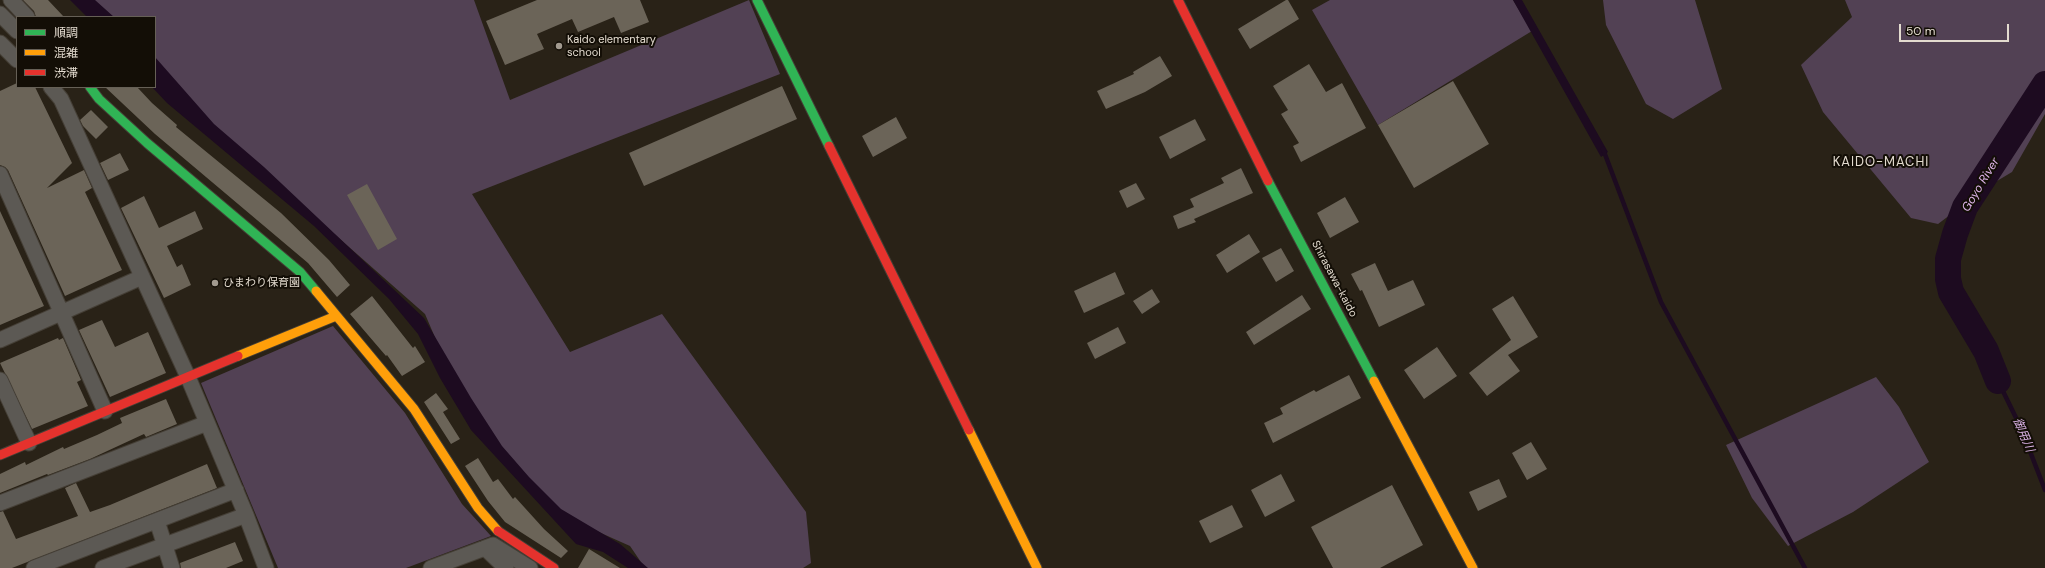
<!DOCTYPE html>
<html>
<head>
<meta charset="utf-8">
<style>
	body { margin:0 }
	#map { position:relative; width:2045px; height:568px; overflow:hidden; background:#292217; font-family:"DM Sans","Noto Sans JP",sans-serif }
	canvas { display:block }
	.legend { position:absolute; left:16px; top:16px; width:140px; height:72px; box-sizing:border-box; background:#130e06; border:1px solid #666056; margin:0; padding:5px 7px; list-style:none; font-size:12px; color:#e3dbcf }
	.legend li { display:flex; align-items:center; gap:8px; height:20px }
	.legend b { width:20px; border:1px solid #666056 }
	.scale { position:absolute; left:1899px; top:24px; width:110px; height:18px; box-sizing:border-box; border:2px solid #e3dbcf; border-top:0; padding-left:5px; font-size:12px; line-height:14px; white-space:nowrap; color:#e3dbcf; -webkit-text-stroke:3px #130e06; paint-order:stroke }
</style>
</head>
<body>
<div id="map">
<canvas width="2045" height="568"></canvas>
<ul class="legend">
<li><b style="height:5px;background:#30b455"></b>順調</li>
<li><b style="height:5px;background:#ff9f0a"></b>混雑</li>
<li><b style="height:5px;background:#e5322d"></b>渋滞</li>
</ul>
<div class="scale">50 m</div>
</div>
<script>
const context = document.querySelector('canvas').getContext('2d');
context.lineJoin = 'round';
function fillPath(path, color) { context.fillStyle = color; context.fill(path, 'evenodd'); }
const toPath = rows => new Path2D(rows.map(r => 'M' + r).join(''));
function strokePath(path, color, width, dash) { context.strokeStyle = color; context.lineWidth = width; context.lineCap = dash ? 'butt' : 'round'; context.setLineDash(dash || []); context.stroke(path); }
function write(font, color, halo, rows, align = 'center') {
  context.font = font + ' "DM Sans","Noto Sans JP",sans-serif'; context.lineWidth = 4; context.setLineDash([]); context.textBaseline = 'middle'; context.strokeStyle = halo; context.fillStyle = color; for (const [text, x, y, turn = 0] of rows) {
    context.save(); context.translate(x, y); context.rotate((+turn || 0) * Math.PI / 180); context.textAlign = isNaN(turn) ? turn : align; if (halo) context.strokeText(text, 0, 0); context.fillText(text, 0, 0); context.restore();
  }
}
fillPath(toPath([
	[88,0,474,0,510,100,749,0,780,74,472,194,570,352,662,314,806,512,811,563,803,568,645,568,630,546,547,509,460,396,425,314,215,129,155,68,155,17,105,17],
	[1330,0,1513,0,1532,31,1378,125,1312,10],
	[1603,0,1695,0,1722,89,1673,119,1646,104,1606,25],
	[1845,0,2045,0,2045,114,2012,172,1987,187,1938,224,1911,218,1823,112,1801,65,1852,17],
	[333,326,405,413,462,504,491,536,406,568,278,568,201,383],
	[1876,377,1899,407,1929,462,1853,512,1788,546,1752,498,1726,445]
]), '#524154');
fillPath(toPath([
	[70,0,95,0,114,17,87,17],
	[1513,0,1522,0,1608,152,1601,157],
	[155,57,214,124,264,167,424,318,471,398,502,446,529,477,561,509,620,544,648,568,628,568,603,552,576,544,471,430,440,378,418,334,389,299,314,226,167,103,152,87,155,87]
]), '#1d0b20');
strokePath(toPath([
	[1603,149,1661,302,1805,568],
	[1998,381,2021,428,2045,490]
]), '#1d0b20', 4.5);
strokePath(toPath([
	[1998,381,1986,351,1951,292,1948,279,1948,259,1955,234,1965,207,2045,84]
]), '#1d0b20', 26);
fillPath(toPath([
	[23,0,48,0,64,17,36,17,34,11],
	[537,0,640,0,649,22,621,33,614,17,578,32,572,19,537,34,544,49,505,65,486,21],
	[1286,0,1288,0,1299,19,1250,49,1238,29],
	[1160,56,1172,76,1145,92,1106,109,1097,91,1134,74,1133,72],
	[1309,64,1326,92,1342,83,1366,128,1301,162,1293,146,1299,143,1281,114,1288,110,1273,86],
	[1453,81,1489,144,1414,188,1378,125],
	[17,83,17,87,35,87,72,163,47,188,84,170,92,188,85,192,122,270,65,296,8,170,5,167,0,165,0,91],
	[782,86,797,119,644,186,629,153],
	[105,87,137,87,152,103,177,125,176,127,281,213,329,260,350,285,337,297,308,263,155,134],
	[91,110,108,127,96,139,83,126,80,120],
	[896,117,907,138,873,157,862,136],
	[1195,119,1206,140,1170,159,1159,137],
	[120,153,129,170,108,180,100,163],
	[1241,168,1253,193,1194,219,1196,222,1178,229,1173,216,1194,207,1190,199,1224,183,1221,178],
	[1136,183,1145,199,1127,208,1119,191],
	[367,184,397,239,378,250,347,195],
	[144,196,159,228,195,211,203,229,167,246,177,267,182,264,191,285,164,298,121,208],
	[1345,197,1359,222,1330,238,1317,213],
	[0,211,44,306,0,325],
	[1249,234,1260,252,1227,273,1216,255],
	[1281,248,1294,271,1276,282,1262,258],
	[1375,263,1388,291,1413,280,1425,305,1379,327,1362,290,1360,291,1351,274],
	[1115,272,1125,294,1084,313,1074,291],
	[1152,289,1160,302,1142,314,1133,301],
	[1302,295,1311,309,1254,345,1246,332],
	[372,296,413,348,415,346,425,362,402,376,387,355,386,356,350,314],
	[1513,296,1538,337,1508,355,1520,371,1487,396,1469,373,1511,340,1492,309],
	[102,320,115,347,148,332,166,373,110,397,79,330],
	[1118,327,1126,343,1095,359,1087,343],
	[58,338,59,340,63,338,81,380,77,382,88,406,32,429,0,363],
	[1437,347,1457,376,1424,399,1404,370],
	[1349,375,1361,398,1273,443,1264,423,1283,414,1280,408,1314,390,1316,392],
	[436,393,448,409,443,412,460,439,451,444,424,402],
	[166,399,177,424,146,437,144,434,90,459,48,475,47,474,0,493,0,474,25,462,26,465,63,447,64,449,97,435,122,423,120,418],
	[1531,442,1547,469,1527,480,1512,453],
	[478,458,493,482,498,479,513,499,515,497,544,529,568,551,561,558,505,522,488,501,465,466],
	[207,464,217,488,12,568,0,568,0,512,3,511,16,539,78,516,65,488,76,483,90,512,110,505],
	[1281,474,1295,501,1265,517,1251,490],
	[1499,479,1507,497,1478,511,1469,492],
	[1392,485,1423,545,1380,568,1333,568,1311,527],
	[1232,505,1243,527,1210,543,1199,521],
	[235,542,243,561,226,568,181,568,180,563],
	[589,549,620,568,578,568]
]), '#6b6458');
const street = toPath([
	[11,0,27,17],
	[0,14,17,31],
	[0,43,17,60],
	[51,87,61,99,188,377,246,515,266,568],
	[0,174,105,411],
	[0,340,142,277],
	[0,380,29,443],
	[0,503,207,423],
	[157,521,172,568],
	[485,548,506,568],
	[34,568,236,490],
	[103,568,246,515],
	[431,568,493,545,530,568]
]);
const fast = toPath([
	[757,0,829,146],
	[90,87,99,99,147,143,300,272,316,291],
	[1268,181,1374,381]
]);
const slow = toPath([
	[316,291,414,409,478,508,498,531],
	[238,356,336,316],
	[1374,381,1473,568],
	[969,430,1037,568]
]);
const jam = toPath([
	[1178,0,1268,181],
	[829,146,969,430],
	[0,455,238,356],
	[498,531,554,568]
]);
strokePath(street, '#453f36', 17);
strokePath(fast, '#453f36', 11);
strokePath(slow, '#453f36', 11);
strokePath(jam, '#453f36', 11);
strokePath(street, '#5c5954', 15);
strokePath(fast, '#30b455', 9);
strokePath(slow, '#ff9f0a', 9);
strokePath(jam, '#e5322d', 9);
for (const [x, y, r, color] of [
	[559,46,4,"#a29a8f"],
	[215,283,4,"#a29a8f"]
]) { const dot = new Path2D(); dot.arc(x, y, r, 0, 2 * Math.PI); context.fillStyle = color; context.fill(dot); strokePath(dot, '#130e06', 1.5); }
write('11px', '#e3dbcf', '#130e06', [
	["Kaido elementary",567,40],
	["school",567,53],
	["ひまわり保育園",223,283]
], 'left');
write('11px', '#e3dbcf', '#130e06', [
	["Shirasawa-kaido",1334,279,62]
]);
write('italic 12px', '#ddb4e8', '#130e06', [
	["Goyo River",1981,185,-59],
	["御用川",2023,435,67]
]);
context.letterSpacing = '1px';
write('13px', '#e3dbcf', '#130e06', [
	["KAIDO-MACHI",1881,163]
]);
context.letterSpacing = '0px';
</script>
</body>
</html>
